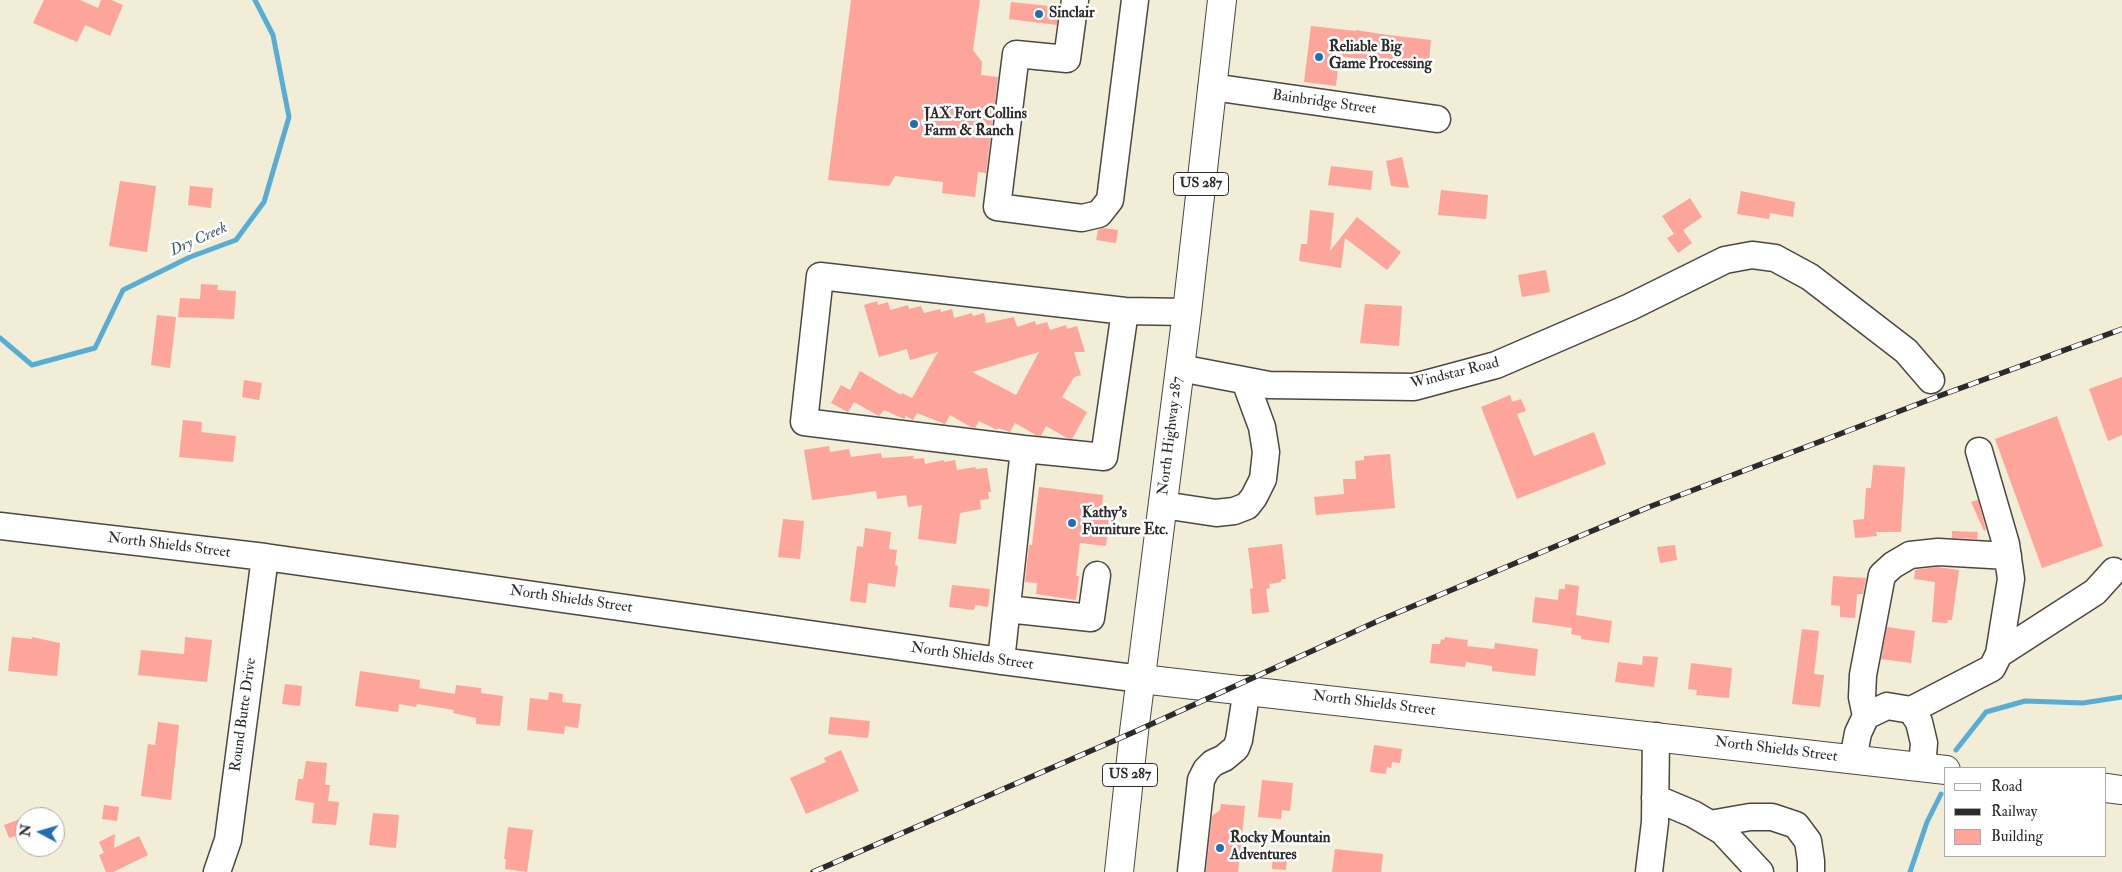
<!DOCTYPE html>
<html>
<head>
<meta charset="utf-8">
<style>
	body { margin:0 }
	#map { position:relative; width:2122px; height:872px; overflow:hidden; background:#f1edd7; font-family:"IM FELL Double Pica",serif }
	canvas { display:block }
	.legend { position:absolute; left:1944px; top:767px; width:162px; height:90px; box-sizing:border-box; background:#fff; border:1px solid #aaa; margin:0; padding:6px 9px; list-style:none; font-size:15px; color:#2b2b2b }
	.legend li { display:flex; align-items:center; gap:10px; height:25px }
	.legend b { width:25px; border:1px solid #aaa }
	.north { position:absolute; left:15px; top:807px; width:50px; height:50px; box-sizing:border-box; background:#fff; border:1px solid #aaa; border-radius:50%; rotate:276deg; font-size:14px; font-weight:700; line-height:20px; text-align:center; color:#2b2b2b }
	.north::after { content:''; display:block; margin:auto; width:18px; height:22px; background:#1f6fb2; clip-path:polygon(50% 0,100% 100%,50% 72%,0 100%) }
</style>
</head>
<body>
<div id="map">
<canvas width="2122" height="872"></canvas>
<ul class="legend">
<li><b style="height:6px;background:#fff"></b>Road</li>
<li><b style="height:6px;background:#2b2b2b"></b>Railway</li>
<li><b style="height:14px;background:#fda59b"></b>Building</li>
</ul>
<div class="north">N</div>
</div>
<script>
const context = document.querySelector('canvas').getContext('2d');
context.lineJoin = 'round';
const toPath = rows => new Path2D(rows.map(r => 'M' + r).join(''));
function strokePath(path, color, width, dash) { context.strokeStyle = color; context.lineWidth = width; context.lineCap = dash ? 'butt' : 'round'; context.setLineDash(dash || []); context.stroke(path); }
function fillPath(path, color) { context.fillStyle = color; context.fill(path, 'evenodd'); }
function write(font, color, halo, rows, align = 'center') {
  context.font = font + ' "IM FELL Double Pica",serif'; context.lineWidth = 5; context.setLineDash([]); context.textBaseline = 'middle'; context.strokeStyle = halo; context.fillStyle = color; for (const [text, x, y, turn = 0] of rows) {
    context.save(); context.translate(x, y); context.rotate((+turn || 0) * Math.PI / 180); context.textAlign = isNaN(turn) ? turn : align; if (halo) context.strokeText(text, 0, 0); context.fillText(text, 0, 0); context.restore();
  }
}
strokePath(toPath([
	[0,338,32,365,95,348,123,290,190,257,236,240,264,202,289,117,273,35,255,0],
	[1956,750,1986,712,2025,701,2083,703,2122,697],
	[1910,872,1927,822,1941,794]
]), '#57add3', 5);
fillPath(toPath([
	[44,0,80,0,98,8,101,0,111,0,123,5,110,36,85,25,77,42,33,23],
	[851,0,980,0,973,50,982,62,981,75,998,77,986,173,978,172,975,197,942,193,943,182,895,176,889,186,828,180],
	[1011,2,1059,7,1057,25,1009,19],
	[1311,26,1356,31,1356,30,1388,35,1431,40,1428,71,1403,68,1403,65,1339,56,1336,86,1304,82],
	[1402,157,1409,188,1391,186,1386,161],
	[1331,166,1373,171,1371,190,1328,185],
	[120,181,156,186,147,252,109,246],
	[190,186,213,188,211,208,188,205],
	[1441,190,1488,195,1486,219,1438,215],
	[1741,191,1795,202,1793,217,1770,213,1769,219,1737,214],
	[1690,198,1702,217,1683,230,1692,243,1678,253,1667,238,1674,234,1662,216],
	[1310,210,1334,213,1330,251,1357,217,1401,252,1387,270,1345,238,1341,268,1299,261,1301,244,1307,244],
	[1104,228,1118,230,1116,243,1096,240,1098,230],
	[1546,270,1550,292,1522,297,1518,275],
	[201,284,218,285,217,290,236,291,234,319,178,317,180,298,200,299],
	[877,301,878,305,888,302,890,310,908,305,909,309,921,306,924,313,940,309,941,312,952,309,954,318,972,313,973,316,984,313,986,323,1014,317,1017,327,1035,321,1036,325,1047,322,1050,330,1066,325,1067,329,1077,326,1085,352,1074,352,1081,375,1074,377,1062,397,1087,412,1072,439,1067,438,1046,426,1041,436,1036,435,1015,423,1010,432,998,428,997,430,979,421,975,428,971,427,950,415,945,424,917,413,913,420,906,416,904,419,884,410,879,416,854,402,848,412,831,403,841,385,850,390,860,371,901,395,902,393,912,398,938,352,910,360,907,349,879,357,864,305],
	[1039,352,1016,395,972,372],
	[1365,304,1402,306,1399,346,1360,343],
	[157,315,176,317,170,368,151,365],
	[2122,377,2122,435,2108,441,2089,389],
	[244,380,262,383,259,400,242,397],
	[1510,395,1512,402,1521,399,1526,411,1517,414,1534,456,1594,432,1606,464,1517,499,1481,407],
	[2057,416,2103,546,2042,568,1995,439],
	[183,420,202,422,201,432,236,436,233,462,179,457],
	[829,446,830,452,849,449,851,457,881,453,882,458,913,456,914,459,924,458,925,464,944,460,944,462,955,460,957,470,975,467,976,469,987,468,991,492,988,492,989,499,980,500,981,509,960,513,956,544,918,539,922,505,908,507,906,495,877,499,876,491,812,500,804,450],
	[1390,454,1395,508,1316,515,1314,497,1344,494,1343,479,1356,479,1355,461,1364,460,1364,456],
	[1873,465,1905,467,1901,532,1876,532,1877,536,1855,538,1853,520,1864,519,1866,488,1871,488],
	[1039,487,1103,495,1102,508,1110,509,1106,546,1080,543,1076,576,1079,576,1076,600,1036,594,1037,583,1025,582,1029,545,1032,545],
	[1978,500,1986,530,1984,531,1971,502],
	[783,519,804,521,800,559,778,557],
	[865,528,891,532,889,549,897,550,895,565,898,566,895,587,868,583,866,603,850,601,857,546,863,547],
	[1952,531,1978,532,1977,539,1952,538],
	[1282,544,1286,579,1281,579,1281,582,1269,584,1270,588,1266,589,1269,612,1252,614,1250,589,1253,588,1248,548],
	[1675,545,1677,560,1660,563,1657,547],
	[1937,567,1959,570,1952,620,1948,620,1947,623,1932,622,1935,582,1914,579,1915,570],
	[1833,576,1866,578,1863,594,1857,594,1855,618,1840,617,1840,606,1831,605],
	[1565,584,1579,586,1576,615,1612,621,1609,643,1581,639,1581,636,1571,634,1572,628,1532,622,1535,597,1558,600,1559,589,1565,589],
	[952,585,990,589,988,607,975,605,974,610,949,607],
	[1887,627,1915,631,1911,663,1881,659],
	[1802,629,1819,631,1814,674,1824,675,1820,707,1792,704],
	[12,637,32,639,32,637,60,643,57,676,8,671],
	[185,637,212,640,207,682,138,675,141,650,184,654],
	[1445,637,1468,640,1467,646,1494,649,1495,643,1538,649,1535,676,1492,671,1492,666,1466,662,1465,667,1430,663,1432,644,1440,644,1441,639,1444,640],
	[1643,656,1658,657,1654,687,1615,682,1618,662,1642,665],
	[1691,663,1732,668,1729,698,1696,695,1697,690,1688,689],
	[360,671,420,680,419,688,455,694,456,685,481,688,481,693,503,696,500,726,476,724,476,718,453,713,454,710,417,704,416,707,399,704,398,712,355,706],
	[285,684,302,686,300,706,282,704],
	[549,692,563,694,562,702,581,704,578,728,565,726,564,734,527,730,530,698,548,700],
	[830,717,870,721,868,738,828,734],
	[158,722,179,725,171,800,141,796,148,744,155,745],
	[1374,745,1402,749,1400,763,1392,762,1391,768,1387,767,1386,774,1370,772],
	[841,750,859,791,806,814,790,778,826,762,824,758],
	[306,761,327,763,325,785,330,785,328,801,339,802,336,825,312,823,314,803,295,800,298,779,303,779],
	[1262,780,1293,783,1290,811,1282,810,1281,819,1258,817],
	[1221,804,1245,806,1238,872,1206,872,1212,816,1220,810],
	[104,805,119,807,117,821,102,819],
	[373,813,399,815,396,848,369,845],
	[25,817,25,833,9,838,4,825],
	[508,827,533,830,527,872,505,869,506,859,504,859],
	[115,834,114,848,139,836,148,855,113,872,106,872,99,855,104,853,99,842],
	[1335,849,1383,854,1381,872,1332,872],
	[1273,853,1287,855,1286,870,1272,869]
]), '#fda59b');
const minor = toPath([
	[1075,0,1067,59,1016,54,997,207,1082,218,1099,214,1110,200,1135,0],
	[1212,87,1437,119],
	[1125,311,1104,457,1024,449,804,422,820,276,1125,311,1187,312],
	[1180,368,1269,385,1414,387,1496,365,1630,307,1725,260,1752,255,1775,258,1810,277,1906,351,1931,380],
	[1163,505,1216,513,1234,511,1247,506,1254,497,1263,479,1266,452,1262,427,1245,381],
	[0,526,265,557,1001,661,1141,679],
	[1007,609,1091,618,1097,575],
	[1999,654,2095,592,2114,571],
	[1001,661,1024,449],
	[1911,710,1992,668,1999,654,2011,579,2006,544,1979,451],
	[1866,716,1862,697,1863,675,1882,575,1893,565,1910,555,1938,552,2008,556],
	[1853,759,1858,733,1866,716,1887,706,1911,710,1919,722,1924,743,1922,767],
	[1655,798,1693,814,1722,831,1760,872],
	[1710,824,1750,817,1772,817,1796,825,1808,841,1811,861,1811,872],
	[217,872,228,840,265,557],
	[1191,872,1201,780,1206,770,1213,763,1224,758,1236,748,1239,740,1247,689],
	[1649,872,1655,822,1656,736]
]);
const major = toPath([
	[1141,679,1946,770],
	[2106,788,2122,790]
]);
const highway = toPath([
	[1119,872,1134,732,1187,312,1222,0]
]);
strokePath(minor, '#494845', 29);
strokePath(major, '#494845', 30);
strokePath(highway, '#494845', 30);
strokePath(minor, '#fff', 26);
strokePath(major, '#fff', 28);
strokePath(highway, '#fff', 28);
const rail = toPath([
	[813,872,1134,732,1380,620,1649,507,1939,396,2122,329]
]);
strokePath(rail, '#2b2b2b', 5.5);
strokePath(rail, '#fff', 4, [11]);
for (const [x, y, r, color] of [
	[1039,14,5,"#1f6fb2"],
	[1319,57,5,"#1f6fb2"],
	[914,124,5,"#1f6fb2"],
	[1072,523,5,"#1f6fb2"],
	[1220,848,5,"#1f6fb2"]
]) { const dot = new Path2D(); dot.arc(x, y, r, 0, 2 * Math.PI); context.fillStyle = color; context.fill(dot); strokePath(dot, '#fff', 2); }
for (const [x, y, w] of [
	[1201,184,55],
	[1130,775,55]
]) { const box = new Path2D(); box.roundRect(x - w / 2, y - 11.5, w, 23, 4); context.fillStyle = '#fff'; context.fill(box); strokePath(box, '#2b2b2b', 1); }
write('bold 14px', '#2b2b2b', null, [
	["US 287",1201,184],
	["US 287",1130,775]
]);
write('bold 15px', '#2b2b2b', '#fff', [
	["Sinclair",1049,14],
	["Reliable Big",1329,48],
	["Game Processing",1329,65],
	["JAX Fort Collins",924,115],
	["Farm & Ranch",924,132],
	["Kathy's",1082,514],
	["Furniture Etc.",1082,531],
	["Rocky Mountain",1230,839],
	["Adventures",1230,856]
], 'left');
write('15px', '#2b2b2b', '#fff', [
	["Bainbridge Street",1324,103,8],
	["Windstar Road",1455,374,-14],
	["North Highway 287",1171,436,-83],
	["North Shields Street",169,546,7],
	["North Shields Street",571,600,8],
	["North Shields Street",972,657,8],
	["North Shields Street",1374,704,7],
	["Round Butte Drive",244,715,-82],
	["North Shields Street",1776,750,7]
]);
write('italic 16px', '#3d5f6e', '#fff', [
	["Dry Creek",199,240,-24]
]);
</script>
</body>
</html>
